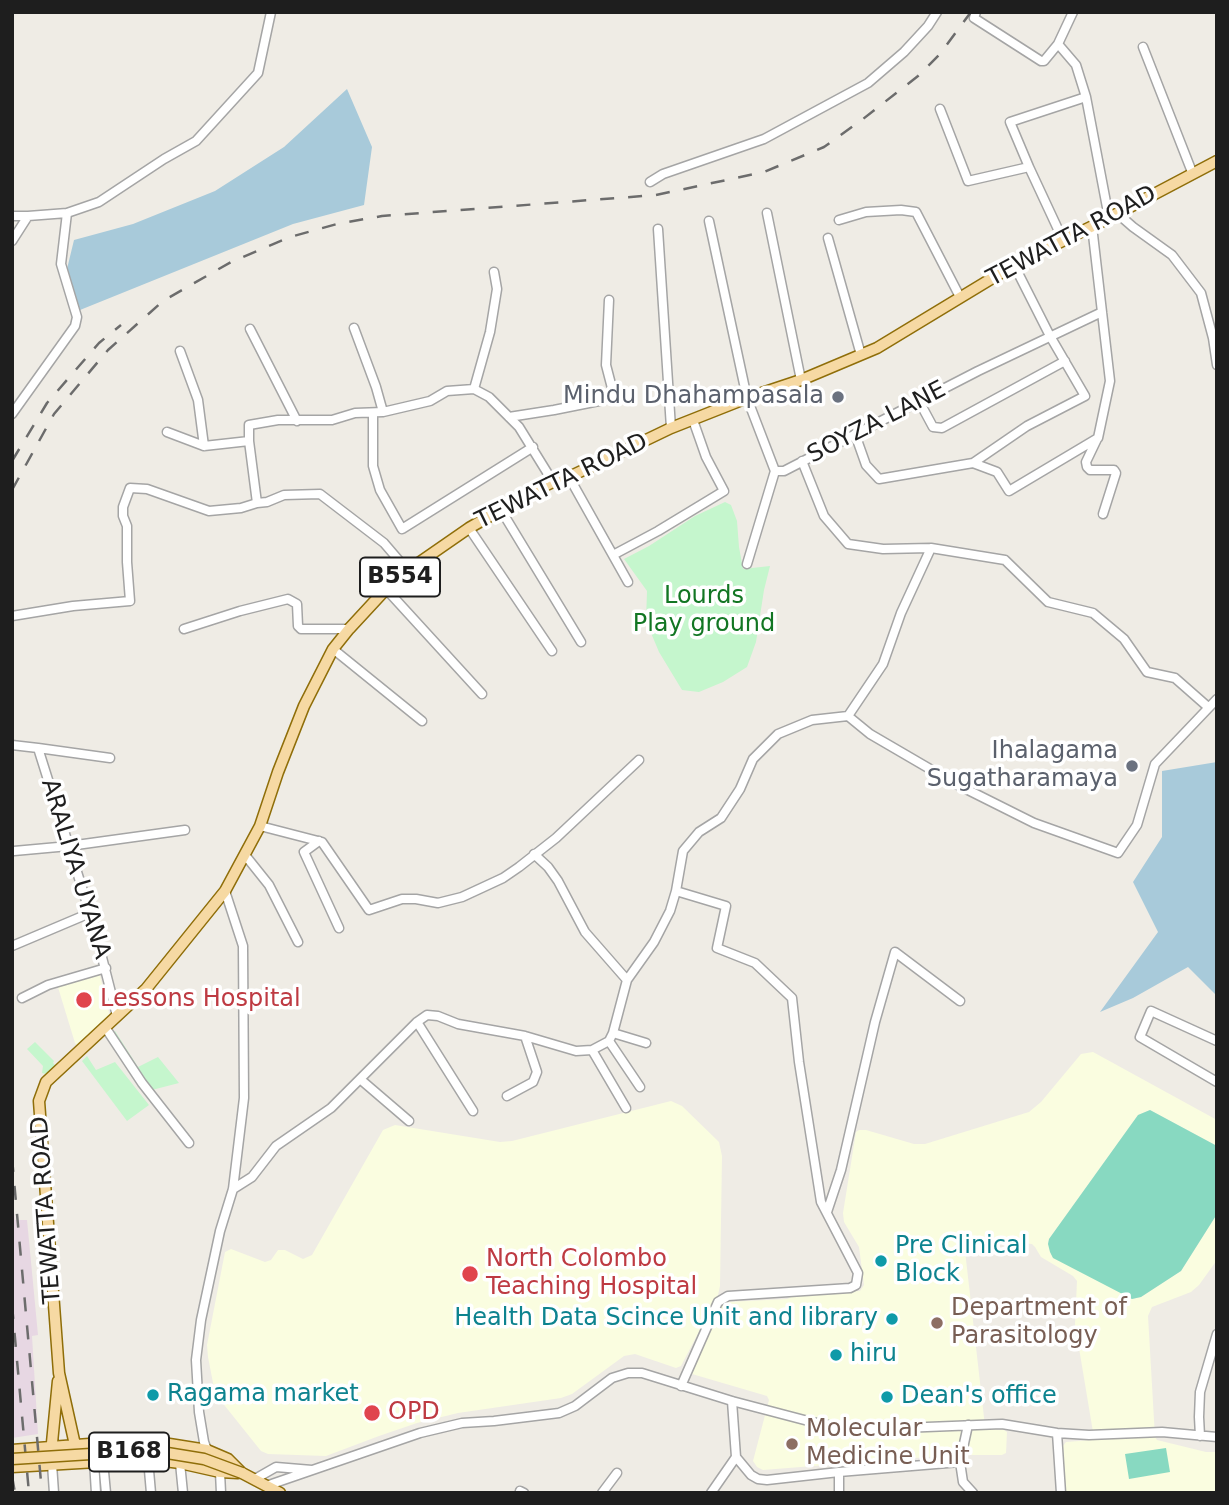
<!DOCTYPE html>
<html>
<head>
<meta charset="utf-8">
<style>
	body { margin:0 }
	#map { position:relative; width:1229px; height:1505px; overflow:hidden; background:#efece5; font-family:"DejaVu Sans",sans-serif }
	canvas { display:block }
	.frame { position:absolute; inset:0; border:14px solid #1e1e1e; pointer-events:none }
</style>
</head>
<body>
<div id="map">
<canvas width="1229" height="1505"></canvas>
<div class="frame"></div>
</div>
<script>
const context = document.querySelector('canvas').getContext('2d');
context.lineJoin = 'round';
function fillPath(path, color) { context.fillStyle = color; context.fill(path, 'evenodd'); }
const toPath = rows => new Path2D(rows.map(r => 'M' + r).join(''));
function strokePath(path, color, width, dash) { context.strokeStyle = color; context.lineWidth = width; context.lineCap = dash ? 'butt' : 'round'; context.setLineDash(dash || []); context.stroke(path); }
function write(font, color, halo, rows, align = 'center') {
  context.font = font + ' "DejaVu Sans",sans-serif'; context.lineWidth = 7; context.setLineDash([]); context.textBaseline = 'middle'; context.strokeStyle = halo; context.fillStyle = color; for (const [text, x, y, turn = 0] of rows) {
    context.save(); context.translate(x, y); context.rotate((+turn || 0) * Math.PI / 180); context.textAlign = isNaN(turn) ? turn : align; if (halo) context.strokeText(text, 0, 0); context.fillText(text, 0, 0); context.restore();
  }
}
fillPath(toPath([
	[12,1194,15,1220,27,1220,38,1335,32,1336,38,1434,12,1438]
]), '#e7d7e3');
fillPath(toPath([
	[99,972,110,1017,78,1047,75,1043,57,984],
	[1093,1052,1217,1120,1217,1146,1150,1110,1138,1115,1049,1239,1048,1244,1132,1299,1141,1297,1181,1271,1217,1214,1217,1260,1199,1285,1191,1292,1152,1307,1148,1316,1155,1437,1157,1440,1206,1452,1217,1452,1217,1493,1066,1493,1063,1446,1066,1442,1092,1440,1094,1438,1075,1324,1077,1281,1073,1276,1041,1257,1035,1247,1032,1244,970,1238,964,1242,985,1426,987,1429,1004,1430,1007,1432,1006,1453,1002,1455,952,1455,763,1470,757,1467,753,1461,769,1400,767,1396,692,1374,690,1368,721,1307,727,1302,787,1299,798,1294,860,1291,864,1285,859,1247,844,1222,843,1213,856,1132,859,1130,866,1130,914,1144,925,1144,1029,1112,1041,1102,1081,1054],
	[671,1101,682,1106,719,1142,722,1156,720,1286,718,1295,681,1366,676,1368,635,1354,624,1356,572,1394,561,1398,458,1413,417,1423,379,1436,326,1456,268,1454,261,1451,217,1396,214,1388,208,1357,207,1345,225,1252,231,1249,265,1262,271,1260,278,1250,285,1250,303,1259,312,1255,383,1130,395,1125,500,1142,512,1141]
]), '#fafde0');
fillPath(toPath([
	[725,502,731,505,737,521,739,547,743,569,770,566,764,590,756,642,747,667,723,682,699,692,682,690,659,652,646,621,647,591,624,559,649,546,695,516],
	[115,1031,138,1067,158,1057,179,1083,148,1091,112,1034],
	[35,1042,54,1061,53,1063,56,1066,46,1074,42,1073,43,1066,27,1049],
	[87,1056,96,1070,115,1062,149,1105,127,1121,82,1061]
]), '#c5f6cd');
fillPath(toPath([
	[1150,1110,1217,1146,1217,1214,1181,1271,1141,1297,1132,1299,1053,1258,1050,1252,1048,1244,1049,1239,1138,1115],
	[1166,1448,1170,1472,1129,1479,1125,1454]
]), '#88d9c1');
fillPath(toPath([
	[347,89,372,147,364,205,293,224,80,310,67,269,74,240,133,224,215,191,284,147],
	[1217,762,1217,996,1188,967,1133,998,1100,1012,1158,932,1133,882,1162,837,1162,771]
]), '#a8cada');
const minor = toPath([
	[976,12,974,18,1041,61,1044,61,1058,44,1076,65,1086,97,1109,218],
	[1058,44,1073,12],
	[1143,47,1192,172],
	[940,109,968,181,1029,167,1063,240],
	[1029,167,1010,122,1086,97],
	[650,182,663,174,764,139,868,83,904,52,928,26,937,12],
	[67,213,99,202,164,159,196,141,258,73,271,12],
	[767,213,801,380],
	[1117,213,1133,227,1172,255,1201,293,1213,338,1217,365],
	[12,216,28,216],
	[839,220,866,212,901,210,916,212,960,297],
	[709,221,747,398,775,471,784,471,978,371,1102,312],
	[658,229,671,428],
	[828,238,861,355],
	[12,241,28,216,67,213,61,264,77,317,75,326,12,414],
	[354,328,376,387,383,412],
	[250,329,297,421],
	[180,351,198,400,204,446,249,441],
	[474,389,490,332,497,289,494,272],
	[919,401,933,427,942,428,1065,361],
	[373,413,373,466,380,490,402,529,533,447],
	[509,417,554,410,609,399,612,397,613,392,606,365,609,300],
	[167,432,204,446],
	[855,434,866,465,879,479,973,463,1027,426,1085,396,1050,336,1014,265],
	[1097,439,1086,462,1087,467,1090,470,1114,470,1116,473,1103,514],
	[802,461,824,516,848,544,883,549,931,548,901,613,883,664,848,716],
	[973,463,997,472,1009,491,1098,438,1110,381,1092,226],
	[569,477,628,582],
	[257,503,249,441,249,425,278,420,332,420,355,413,383,412,430,401,447,391,474,389,489,397,519,427,553,482],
	[501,510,581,642],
	[469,528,552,651],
	[931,548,1005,560,1048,602,1093,613,1124,639,1147,672,1175,678,1208,707],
	[613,555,658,531,724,491,706,457,693,420],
	[747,564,775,471],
	[386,589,482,694],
	[12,616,73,606,130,601,127,562,127,526,123,516,123,507,130,488,147,489,209,511,241,508,257,503,267,502,284,495,320,494,384,543,408,571],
	[184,629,240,611,288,599,297,604,298,626,301,629,349,629],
	[333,649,422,721],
	[12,745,38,748,94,926,117,1016],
	[38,748,110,758],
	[260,826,322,842,369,910,402,899,416,899,438,903,462,897,503,878,519,867,556,838,639,760],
	[319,841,304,852,339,928],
	[14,851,69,846,185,830],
	[534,854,548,867,558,881,585,932,627,980],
	[245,855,269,885,298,942],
	[676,891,683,851,699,832,721,818,740,789,753,759,778,734,812,720,848,716,870,734,954,783,1034,823,1118,853,1137,825,1155,764,1217,699],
	[12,946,90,913],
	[22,998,48,985,106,968],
	[417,1022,473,1111],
	[105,1027,142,1083,189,1143],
	[613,1033,646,1043],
	[609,1041,640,1087],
	[1217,1041,1151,1011,1140,1037,1217,1082],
	[592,1050,626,1108],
	[360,1079,409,1121],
	[507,1096,533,1082,537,1072,525,1036],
	[233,1189,252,1177,276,1146,331,1108,417,1022,427,1015,438,1016,458,1024,525,1036,576,1051,592,1050,609,1041,613,1033,627,980,654,942,670,911,676,891,726,906,717,948,755,963,792,998,799,1062,821,1202,858,1273,856,1285,850,1288,728,1296,718,1302,681,1386],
	[827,1212,841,1170,875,1022,895,952,960,1001],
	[732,1401,736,1457,751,1475,758,1479,767,1480,839,1472,839,1493],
	[968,1425,960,1462,963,1482,973,1493],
	[1057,1433,1061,1493],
	[1200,1436,1199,1417,1200,1392,1217,1334],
	[207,1450,204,1442,199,1412,196,1360,201,1320,220,1231,233,1189,244,1098,243,946,225,891],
	[148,1459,151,1493],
	[94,1461,96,1493],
	[103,1461,106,1493],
	[180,1463,183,1493],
	[52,1464,54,1493],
	[220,1472,221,1493],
	[839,1472,960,1462],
	[255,1479,276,1467,312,1470],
	[266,1486,420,1433,462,1423,494,1421,559,1413,575,1406,612,1378,628,1373,642,1373,732,1401,812,1422,852,1430,1002,1424,1057,1433,1089,1435,1162,1432,1217,1437],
	[520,1491,524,1493],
	[602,1493,617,1473],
	[711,1493,736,1457]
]);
const major = toPath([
	[12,1450,115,1442,163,1443,207,1450,228,1459,242,1473,280,1493],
	[51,1453,58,1381],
	[76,1462,75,1445,59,1373,39,1101,46,1082,146,989,225,891,260,826,278,772,304,706,333,649,349,629,386,589,404,573,469,528,532,492,553,482,569,477,671,428,747,398,801,380,877,348,1014,265,1109,218,1217,161],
	[12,1467,148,1459,180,1463,220,1472,238,1473]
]);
strokePath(minor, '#a5a5a5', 11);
strokePath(major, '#8f6e09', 13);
strokePath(minor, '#fff', 8);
strokePath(major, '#f6d9a3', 10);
strokePath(toPath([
	[12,461,47,403,99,343,121,325],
	[12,490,54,414,108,350,163,301,231,262,290,237,337,224,382,216,656,195,764,172,824,147,863,119,918,76,940,54,971,12],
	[12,1158,42,1493],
	[12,1305,29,1493],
	[12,1476,15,1493]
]), '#6c6c6c', 2.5, [14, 14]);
const majorBridge = toPath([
	[12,1459,138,1451,161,1452,204,1459,242,1473]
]);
strokePath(majorBridge, '#8f6e09', 13, []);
strokePath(majorBridge, '#f6d9a3', 10);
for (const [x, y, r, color] of [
	[838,397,7,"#6b7280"],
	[1132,766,7,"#6b7280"],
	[84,1000,9,"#e0444e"],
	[881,1261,7,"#0f9aa8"],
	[470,1274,9,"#e0444e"],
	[892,1319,7,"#0f9aa8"],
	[937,1323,7,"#8d6e63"],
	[836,1355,7,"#0f9aa8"],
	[153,1395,7,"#0f9aa8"],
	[887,1397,7,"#0f9aa8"],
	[372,1413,9,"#e0444e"],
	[792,1444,7,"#8d6e63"]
]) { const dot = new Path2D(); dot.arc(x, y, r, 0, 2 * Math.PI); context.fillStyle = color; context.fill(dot); strokePath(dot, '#fff', 2.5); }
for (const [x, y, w] of [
	[400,577,80],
	[129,1452,80]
]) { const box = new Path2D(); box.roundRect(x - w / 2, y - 19.5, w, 39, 5); context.fillStyle = '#fff'; context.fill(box); strokePath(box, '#1e1e1e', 2); }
write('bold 23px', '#1e1e1e', null, [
	["B554",400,577],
	["B168",129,1452]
]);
write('24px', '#1e1e1e', '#fff', [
	["TEWATTA ROAD",1072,237,-28],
	["SOYZA LANE",877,423,-27],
	["TEWATTA ROAD",562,482,-26],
	["ARALIYA UYANA",75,869,73],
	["TEWATTA ROAD",47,1210,-94]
]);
write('24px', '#5b616d', '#fff', [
	["Mindu Dhahampasala",824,397],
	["Ihalagama",1118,752],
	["Sugatharamaya",1118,780]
], 'right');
write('24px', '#127623', '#fff', [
	["Lourds",704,597],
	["Play ground",704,625]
]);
write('24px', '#be3a42', '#fff', [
	["Lessons Hospital",100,1000],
	["North Colombo",486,1260],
	["Teaching Hospital",486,1288],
	["OPD",388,1413]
], 'left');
write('24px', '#0d838f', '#fff', [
	["Pre Clinical",895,1247],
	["Block",895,1275],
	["Health Data Scince Unit and library",878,1319,"right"],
	["hiru",850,1355],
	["Ragama market",167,1395],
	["Dean's office",901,1397]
], 'left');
write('24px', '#785e54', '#fff', [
	["Department of",951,1309],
	["Parasitology",951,1337],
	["Molecular",806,1430],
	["Medicine Unit",806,1458]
], 'left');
</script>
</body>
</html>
